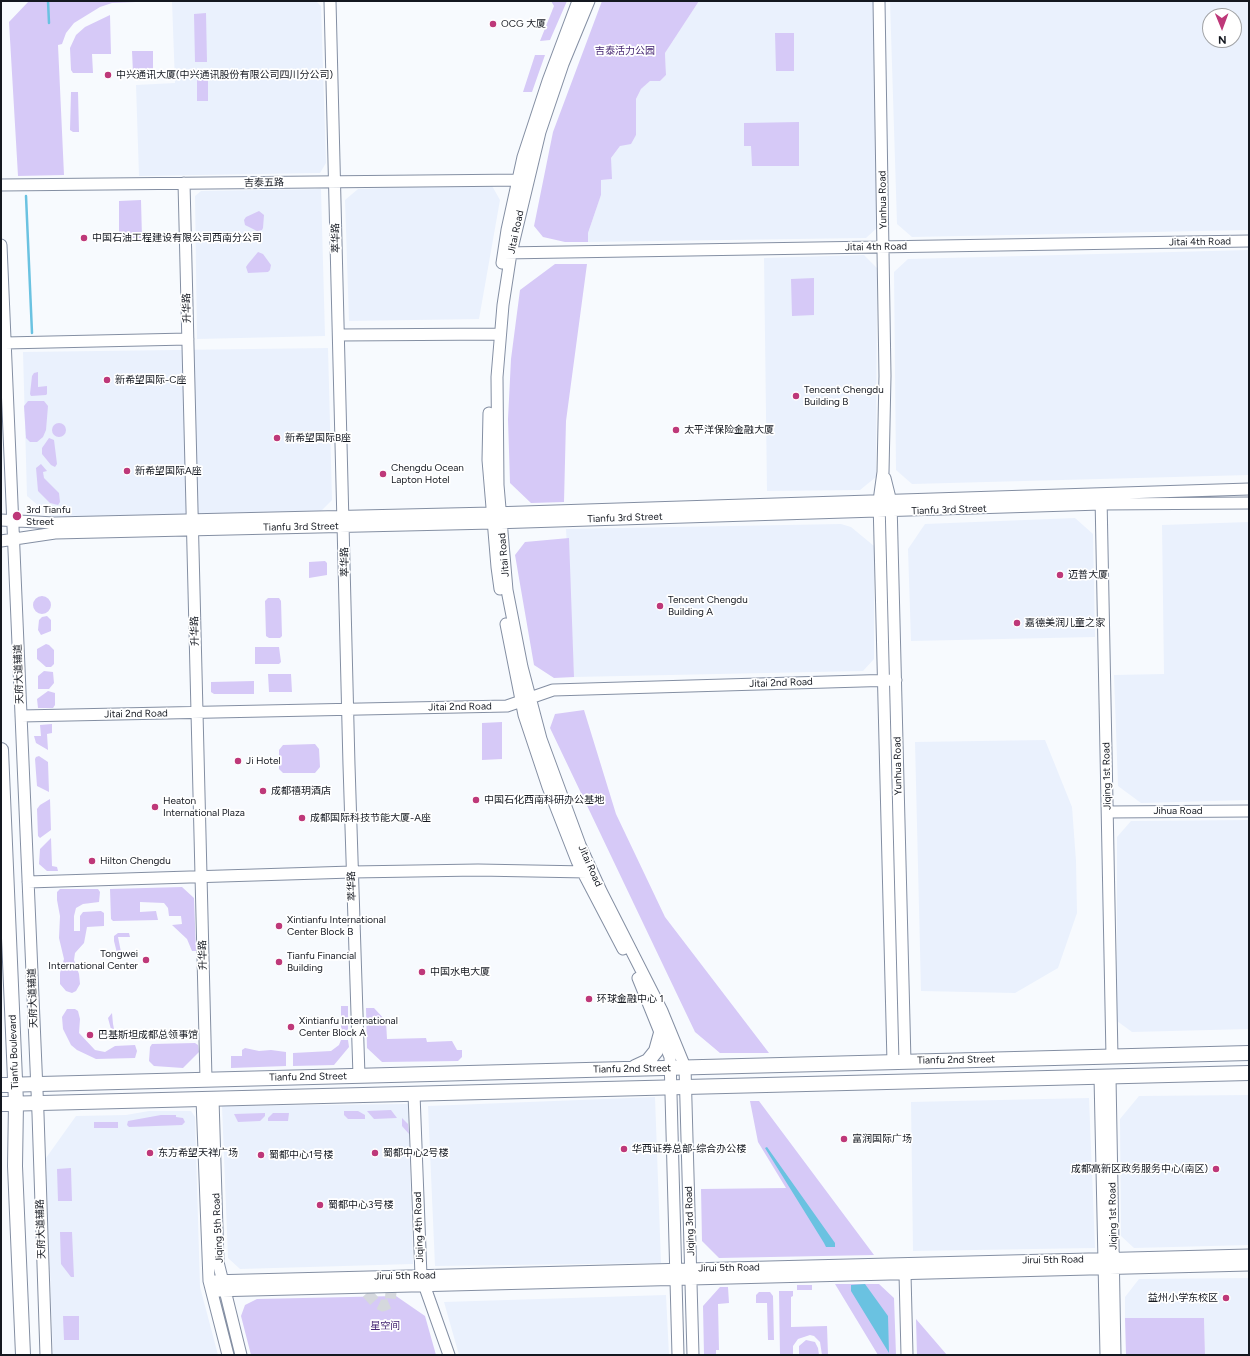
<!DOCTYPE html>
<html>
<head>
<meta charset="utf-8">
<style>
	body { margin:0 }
	#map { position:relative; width:1250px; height:1356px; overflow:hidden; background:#f7fafe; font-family:Figtree,sans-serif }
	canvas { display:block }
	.frame { position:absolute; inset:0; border:2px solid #141820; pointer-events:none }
	.north { position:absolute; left:1202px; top:8px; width:40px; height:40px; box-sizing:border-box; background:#fff; border:1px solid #a1a3a6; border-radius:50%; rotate:179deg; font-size:11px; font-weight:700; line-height:16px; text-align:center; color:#141820 }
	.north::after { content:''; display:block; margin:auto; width:14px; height:18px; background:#be3879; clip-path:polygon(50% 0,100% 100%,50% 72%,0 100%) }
</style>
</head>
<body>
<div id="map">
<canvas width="1250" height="1356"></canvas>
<div class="frame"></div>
<div class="north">N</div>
</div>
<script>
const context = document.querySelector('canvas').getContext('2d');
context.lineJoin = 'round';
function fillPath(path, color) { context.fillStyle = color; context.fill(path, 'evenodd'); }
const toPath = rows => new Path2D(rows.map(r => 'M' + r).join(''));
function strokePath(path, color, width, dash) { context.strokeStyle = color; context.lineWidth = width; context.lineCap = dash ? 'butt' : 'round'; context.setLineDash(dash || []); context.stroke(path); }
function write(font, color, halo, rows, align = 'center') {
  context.font = font + ' Figtree,"Noto Sans SC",sans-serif'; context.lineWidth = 3.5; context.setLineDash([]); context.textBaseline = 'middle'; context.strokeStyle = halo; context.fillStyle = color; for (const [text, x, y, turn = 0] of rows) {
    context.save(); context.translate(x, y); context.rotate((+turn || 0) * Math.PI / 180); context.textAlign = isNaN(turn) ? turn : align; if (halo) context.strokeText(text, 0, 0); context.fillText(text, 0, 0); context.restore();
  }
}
fillPath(toPath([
	[172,1,316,1,321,6,326,163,320,173,139,176,136,85,175,83],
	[699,1,873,1,878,227,866,238,588,242,588,233,601,195,601,180,611,179,611,158,620,146,636,135,636,99,641,89,650,81,660,81,666,75,665,53],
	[890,1,1249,1,1249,230,912,237,897,224],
	[1210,16,1234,16,1234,40,1210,40],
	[491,184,500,200,479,319,349,321,345,200,358,189],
	[321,189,325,336,197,339,195,196,201,191],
	[1249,250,1249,475,912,484,896,470,894,272,908,259],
	[864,255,877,268,876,477,860,490,767,491,764,258],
	[328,348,332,500,321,511,52,517,27,496,23,352],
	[1075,518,1093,534,1095,637,911,641,908,549,925,524],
	[1249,522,1249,800,1141,803,1118,786,1114,675,1164,674,1162,525],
	[841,524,851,527,874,546,874,659,863,671,574,677,566,529],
	[1045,740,1072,807,1076,861,1077,913,1058,968,1015,993,921,991,915,742],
	[1249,820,1249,1029,1132,1032,1117,1021,1117,837,1131,821],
	[1249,1095,1249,1245,1134,1248,1121,1236,1120,1119,1139,1096],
	[655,1097,661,1263,435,1266,428,1106],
	[1089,1098,1095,1248,913,1251,911,1102],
	[408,1104,413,1264,240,1269,228,1258,222,1106],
	[149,1111,191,1111,195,1117,200,1287,218,1355,53,1355,46,1158,76,1116,126,1115],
	[1249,1278,1249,1355,1205,1355,1204,1318,1125,1318,1125,1297,1139,1279],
	[666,1295,669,1355,459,1355,444,1302]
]), '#eaf1fd');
fillPath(toPath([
	[29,1,160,1,112,3,100,7,74,23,66,33,62,44,58,45,64,175,18,176,9,22],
	[551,1,567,1,550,40,540,41,554,6],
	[602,1,699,1,665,53,666,75,660,81,650,81,641,89,636,99,636,135,631,144,620,146,611,158,612,179,601,180,601,195,588,233,588,242,565,242,543,237,534,226,553,132],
	[206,13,207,62,195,62,194,14],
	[110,15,111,54,92,54,93,73,73,73,71,70,70,48,76,35,85,27],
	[775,33,794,33,794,71,776,71],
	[132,51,153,51,153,72,133,73],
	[535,55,545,55,532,92,523,92],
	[197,78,208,78,208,101,197,101],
	[71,92,78,92,79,132,73,132,70,130],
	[799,122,799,166,752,166,751,146,744,146,744,123],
	[141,200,142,238,119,238,119,201],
	[259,211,264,215,263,228,262,230,257,231,245,225,244,220,246,217],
	[258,252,263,254,271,265,270,270,268,272,248,273,246,267,248,264],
	[555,264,587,264,566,421,564,502,531,503,510,483,508,419,511,359,520,290],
	[814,278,814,315,792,316,791,279],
	[38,372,38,387,47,386,47,394,46,395,31,396,30,394,32,376,34,373],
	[28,401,44,401,48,406,46,430,43,437,37,442,30,442,26,438,24,406],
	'52 430a7 7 0 1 1 14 0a7 7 0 1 1-14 0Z',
	[49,438,54,440,57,464,55,467,51,465,42,454,42,448],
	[41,464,47,471,43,472,44,478,59,493,60,502,58,505,50,503,38,491,36,468],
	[569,538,574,677,554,678,534,665,515,555,525,542],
	[325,561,327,563,327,575,309,578,309,562],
	'33 605a9 9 0 1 1 18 0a9 9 0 1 1-18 0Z',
	[268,598,279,598,281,601,282,636,280,638,269,638,266,636,265,601],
	[47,616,51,620,51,631,41,635,38,630,39,620,42,617],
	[46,644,49,645,54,650,54,664,51,667,46,667,37,659,37,649],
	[255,647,279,647,281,662,279,664,255,664],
	[44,671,53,672,54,683,49,689,38,689,38,676],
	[268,674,291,674,292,692,269,692],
	[254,681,254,694,214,694,211,692,211,682],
	[48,691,55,693,55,705,53,708,38,708,37,699],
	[584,710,616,814,665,917,769,1053,720,1053,695,1032,550,728,555,714],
	[502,722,502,759,482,760,482,723],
	[52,724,52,733,47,734,48,750,36,743,34,736,41,736,40,725],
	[315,744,319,749,320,767,315,773,283,773,279,769,279,750,283,745],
	[39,756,48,762,49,792,37,786,35,759,36,757],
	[50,799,51,830,40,838,38,836,37,809,40,805],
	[51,838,52,866,57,867,58,871,47,871,39,864,40,849],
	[182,887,194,898,196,951,192,951,187,939,172,925,182,924,181,916,169,916,168,908,164,903,140,902,140,912,156,911,158,920,113,921,111,919,110,889],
	[60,889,98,889,100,892,99,902,83,904,76,908,74,916,74,931,80,931,80,916,83,912,101,911,104,913,104,926,87,927,84,943,75,953,74,960,79,974,80,984,76,991,72,993,66,991,60,984,60,973,64,959,59,938,60,916,57,900,57,892],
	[118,933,129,933,130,937,118,937,122,957,118,957,114,941,114,936],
	[341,1006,348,1006,348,1035,341,1035],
	[366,1008,374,1008,386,1021,387,1039,426,1038,427,1042,452,1041,457,1050,462,1050,462,1057,458,1061,382,1062,367,1048],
	[67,1009,75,1009,78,1011,80,1019,79,1033,95,1050,105,1052,115,1046,135,1045,137,1051,135,1058,96,1059,77,1050,71,1045,63,1029,62,1017],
	[112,1013,113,1024,115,1034,112,1033,108,1018],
	[341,1040,348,1040,349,1047,334,1065,293,1066,293,1053,331,1051,339,1045],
	[195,1043,198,1045,199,1052,183,1068,154,1066,149,1061,150,1047,152,1044],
	[245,1048,259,1051,271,1050,286,1052,286,1066,231,1068,231,1056,242,1056,242,1050],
	[750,1101,759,1101,874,1255,719,1258,702,1241,701,1189,786,1188,758,1142],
	[391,1110,397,1118,374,1119,367,1111],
	[344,1111,358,1111,365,1115,365,1119,348,1119,344,1115],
	[265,1113,265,1116,260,1121,238,1122,234,1114],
	[273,1113,289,1113,288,1121,268,1121,268,1118],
	[161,1115,176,1115,176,1117,183,1118,185,1122,182,1125,129,1127,127,1125,128,1121],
	[402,1118,408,1124,409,1134,402,1126],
	[94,1122,118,1122,118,1128,94,1128],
	[71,1168,72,1201,58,1201,57,1169],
	[60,1232,72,1232,74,1277,71,1277,61,1264],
	[835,1284,879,1284,894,1298,896,1355,878,1355],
	[797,1285,812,1285,812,1290,797,1290],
	[720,1287,728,1287,729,1303,718,1304,719,1350,716,1350,716,1355,704,1355,703,1306],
	[779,1291,793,1291,793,1296,791,1297,791,1327,827,1326,828,1355,822,1355,820,1342,814,1336,810,1335,798,1339,793,1346,793,1355,780,1355],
	[759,1292,770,1292,773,1296,774,1340,768,1340,767,1303,756,1303,756,1295],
	[396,1296,425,1316,436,1355,251,1355,241,1316,245,1305,257,1299],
	[63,1316,79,1316,79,1340,64,1340],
	[1125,1318,1204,1318,1205,1355,1126,1355],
	[916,1319,947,1355,917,1355],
	[806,1340,815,1342,818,1348,819,1355,799,1355,799,1346]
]), '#d6c9f7');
fillPath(toPath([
	[767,1147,835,1243,835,1247,826,1247,824,1243,765,1148],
	[865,1284,888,1316,889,1353,851,1291,851,1285]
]), '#6ac2e1');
strokePath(toPath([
	[48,1,49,23],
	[26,196,32,333]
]), '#6ac2e1', 2.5);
strokePath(toPath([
	[221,1285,218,1285,235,1355],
	[367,1293,375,1302,383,1306,390,1303,392,1281]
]), '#d5d8dd', 11, [11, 5.5]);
const minor = toPath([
	[330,1,349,765,359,1076],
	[589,1,563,64,540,132,511,253,503,305,497,377,498,485,507,590,522,667,541,739,580,845,601,891,662,1011,685,1067,693,1355],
	[879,1,885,376,883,472,879,501,893,1062],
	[184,183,206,1079],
	[1,185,524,180],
	[1,245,38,1114,46,1355],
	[504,253,1249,241],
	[502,263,507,230,523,157,548,81,578,1],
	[339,335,500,334],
	[5,343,188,339],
	[489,413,488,460,497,567,500,589],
	[885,478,891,502,905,1062],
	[1101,497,1112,1057],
	[1,520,54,523,492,513,1249,489],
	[1,541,55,533,493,523,1101,504,1249,503],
	[506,624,524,715,548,787,577,861,623,949],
	[21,716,507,706,553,690,896,680],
	[1108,812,1249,811],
	[28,882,352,872,478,870,587,872],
	[638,978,670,1057,678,1355],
	[1100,1077,1106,1355],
	[1110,1077,1115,1355],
	[414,1094,421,1276,449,1355],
	[202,1099,209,1281,228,1355],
	[213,1099,218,1262,241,1355],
	[905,1274,907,1355],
	[209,1281,1249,1255],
	[212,1291,1249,1265]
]);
const major = toPath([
	[1,750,16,1103,15,1166,23,1355],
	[635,1067,648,1061,656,1051,661,1033],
	[1,1085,1249,1053],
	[1,1104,1249,1073]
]);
strokePath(minor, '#848fa3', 13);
strokePath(major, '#848fa3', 16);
strokePath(minor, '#fff', 11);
strokePath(major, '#fff', 14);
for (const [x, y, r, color] of [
	[493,24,4,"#be3879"],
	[108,75,4,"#be3879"],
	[84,238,4,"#be3879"],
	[107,380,4,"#be3879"],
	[796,396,4,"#be3879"],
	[676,430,4,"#be3879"],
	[277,438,4,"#be3879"],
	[127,471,4,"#be3879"],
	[383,474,4,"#be3879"],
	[17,516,5,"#be3879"],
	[1060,575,4,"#be3879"],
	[660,606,4,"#be3879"],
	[1017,623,4,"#be3879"],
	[238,761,4,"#be3879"],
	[263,791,4,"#be3879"],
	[476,800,4,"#be3879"],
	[155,807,4,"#be3879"],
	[302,818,4,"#be3879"],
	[92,861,4,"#be3879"],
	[279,926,4,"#be3879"],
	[146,960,4,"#be3879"],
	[279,962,4,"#be3879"],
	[422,972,4,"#be3879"],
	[589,999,4,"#be3879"],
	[291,1027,4,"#be3879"],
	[90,1035,4,"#be3879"],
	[844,1139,4,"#be3879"],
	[624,1149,4,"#be3879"],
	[150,1153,4,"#be3879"],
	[375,1153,4,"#be3879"],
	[261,1155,4,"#be3879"],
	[1216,1169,4,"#be3879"],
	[320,1205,4,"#be3879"],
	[1226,1298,4,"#be3879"]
]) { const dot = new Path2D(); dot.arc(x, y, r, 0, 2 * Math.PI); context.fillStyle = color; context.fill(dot); strokePath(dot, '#fff', 1.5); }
write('10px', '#141820', '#fff', [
	["OCG 大厦",501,24],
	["中兴通讯大厦(中兴通讯股份有限公司四川分公司)",116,75],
	["中国石油工程建设有限公司西南分公司",92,238],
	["新希望国际-C座",115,380],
	["Tencent Chengdu",804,390],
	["Building B",804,402],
	["太平洋保险金融大厦",684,430],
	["新希望国际B座",285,438],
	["Chengdu Ocean",391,468],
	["Lapton Hotel",391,480],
	["新希望国际A座",135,471],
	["3rd Tianfu",26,510],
	["Street",26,522],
	["迈普大厦",1068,575],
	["Tencent Chengdu",668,600],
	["Building A",668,612],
	["嘉德美润儿童之家",1025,623],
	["Ji Hotel",246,761],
	["成都禧玥酒店",271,791],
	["中国石化西南科研办公基地",484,800],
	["Heaton",163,801],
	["International Plaza",163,813],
	["成都国际科技节能大厦-A座",310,818],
	["Hilton Chengdu",100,861],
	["Xintianfu International",287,920],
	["Center Block B",287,932],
	["Tongwei",138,954,"right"],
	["International Center",138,966,"right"],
	["Tianfu Financial",287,956],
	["Building",287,968],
	["中国水电大厦",430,972],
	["环球金融中心 1",597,999],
	["Xintianfu International",299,1021],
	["Center Block A",299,1033],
	["巴基斯坦成都总领事馆",98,1035],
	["富润国际广场",852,1139],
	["华西证券总部-综合办公楼",632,1149],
	["东方希望天祥广场",158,1153],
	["蜀都中心2号楼",383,1153],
	["蜀都中心1号楼",269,1155],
	["成都高新区政务服务中心(南区)",1208,1169,"right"],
	["蜀都中心3号楼",328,1205],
	["益州小学东校区",1218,1298,"right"]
], 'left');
write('10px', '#442571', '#fff', [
	["吉泰活力公园",625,51],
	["星空间",385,1326]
]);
write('10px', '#141820', '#fff', [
	["吉泰五路",264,183,-1],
	["Yunhua Road",883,200,-91],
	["Jitai Road",516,232,-78],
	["萃华路",336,238,-91],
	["Jitai 4th Road",1200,242,-1],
	["Jitai 4th Road",876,247,-1],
	["升华路",187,308,-91],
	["Tianfu 3rd Street",949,510,-2],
	["Tianfu 3rd Street",625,518,-2],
	["Tianfu 3rd Street",301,527,-1],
	["Jitai Road",504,555,-95],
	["萃华路",345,562,-91],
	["升华路",195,631,-91],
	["天府大道辅道",19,674,-92],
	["Jitai 2nd Road",781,683,-2],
	["Jitai 2nd Road",460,707,-1],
	["Jitai 2nd Road",136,714,-1],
	["Yunhua Road",898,766,-91],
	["Jiqing 1st Road",1107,776,-91],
	["Jihua Road",1178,811],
	["Jitai Road",590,866,66],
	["萃华路",352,886,-92],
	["升华路",203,955,-91],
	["天府大道辅道",33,998,-92],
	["Tianfu Boulevard",14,1052,-92],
	["Tianfu 2nd Street",956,1060,-1],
	["Tianfu 2nd Street",632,1069,-1],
	["Tianfu 2nd Street",308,1077,-1],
	["Jiqing 1st Road",1113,1216,-91],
	["Jiqing 3rd Road",690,1221,-92],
	["Jiqing 4th Road",419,1227,-92],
	["Jiqing 5th Road",218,1228,-93],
	["天府大道辅路",41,1229,-92],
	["Jirui 5th Road",1053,1260,-1],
	["Jirui 5th Road",729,1268,-1],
	["Jirui 5th Road",405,1276,-1]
]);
</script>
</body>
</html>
